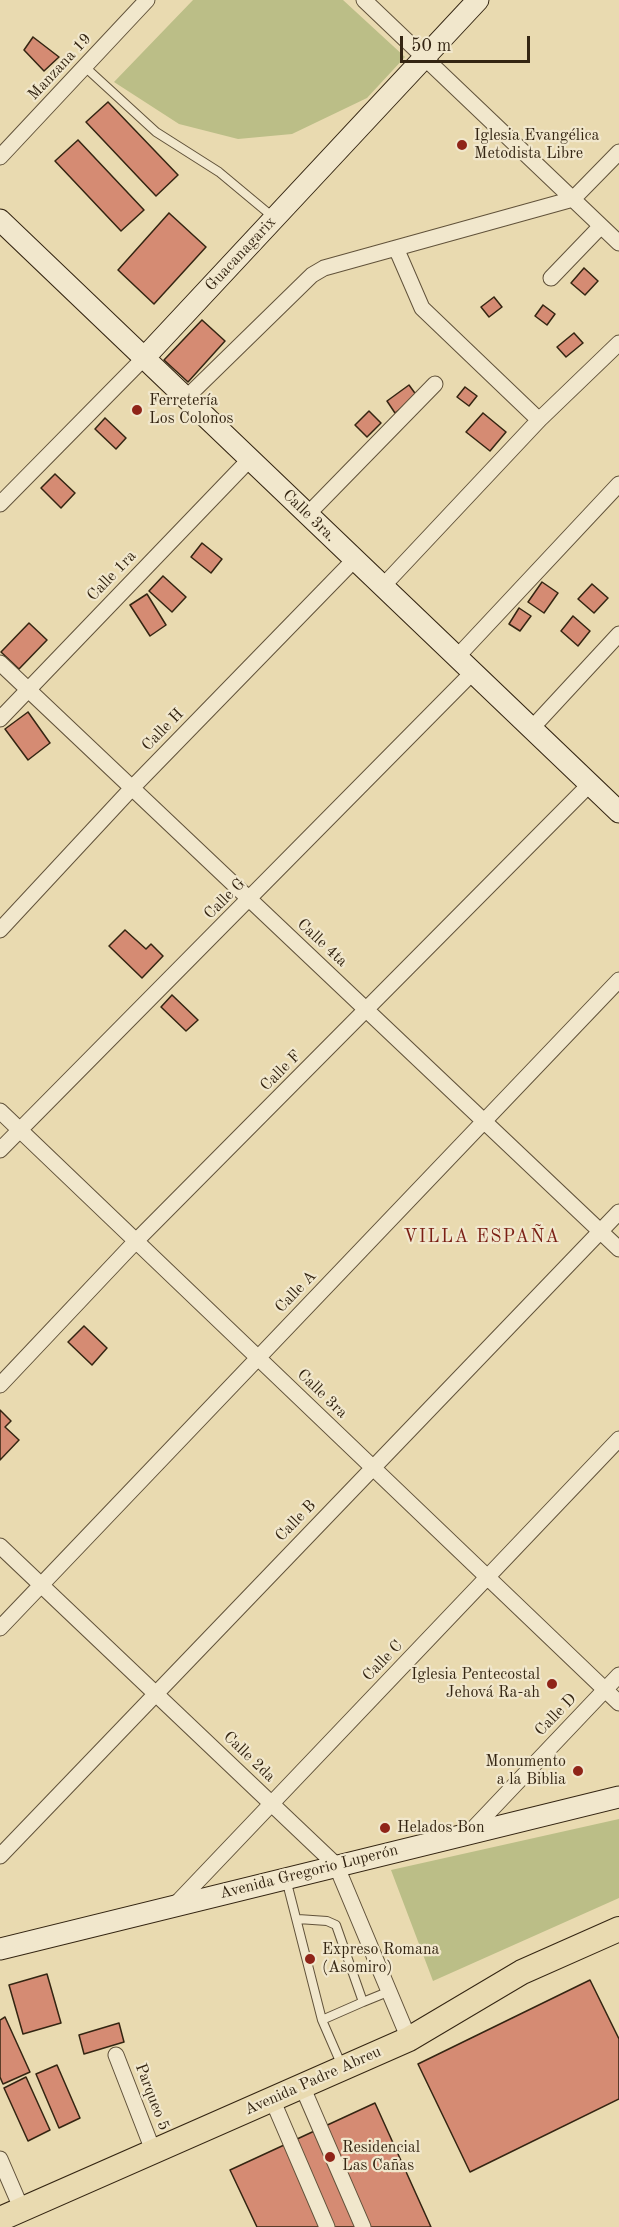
<!DOCTYPE html>
<html>
<head>
<meta charset="utf-8">
<style>
	body { margin:0 }
	#map { position:relative; width:619px; height:2227px; overflow:hidden; background:#e9dab0; font-family:"Old Standard TT",serif }
	canvas { display:block }
	.scale { position:absolute; left:400px; top:36px; width:130px; height:27px; box-sizing:border-box; border:3px solid #342512; border-top:0; padding-left:8px; font-size:18px; line-height:21px; white-space:nowrap; color:#342512; -webkit-text-stroke:4px #f1e7cc; paint-order:stroke }
</style>
</head>
<body>
<div id="map">
<canvas width="619" height="2227"></canvas>
<div class="scale">50 m</div>
</div>
<script>
const context = document.querySelector('canvas').getContext('2d');
context.lineJoin = 'round';
function fillPath(path, color) { context.fillStyle = color; context.fill(path, 'evenodd'); }
const toPath = rows => new Path2D(rows.map(r => 'M' + r).join(''));
function strokePath(path, color, width, dash) { context.strokeStyle = color; context.lineWidth = width; context.lineCap = dash ? 'butt' : 'round'; context.setLineDash(dash || []); context.stroke(path); }
function write(font, color, halo, rows, align = 'center') {
  context.font = font + ' "Old Standard TT",serif'; context.lineWidth = 4.5; context.setLineDash([]); context.textBaseline = 'middle'; context.strokeStyle = halo; context.fillStyle = color; for (const [text, x, y, turn = 0] of rows) {
    context.save(); context.translate(x, y); context.rotate((+turn || 0) * Math.PI / 180); context.textAlign = isNaN(turn) ? turn : align; if (halo) context.strokeText(text, 0, 0); context.fillText(text, 0, 0); context.restore();
  }
}
fillPath(toPath([
	[193,0,343,0,405,57,367,98,292,134,238,139,179,124,114,82],
	[619,1819,619,1898,433,1981,391,1870]
]), '#bbbe87');
const building = toPath([
	[33,37,59,57,44,71,24,50,33,37],
	[108,102,178,175,156,196,86,122,108,102],
	[78,140,144,210,121,231,55,161,78,140],
	[169,213,206,247,154,304,118,270,169,213],
	[584,268,598,281,585,295,571,283,584,268],
	[494,297,502,307,489,317,481,307,494,297],
	[543,305,555,314,547,325,535,316,543,305],
	[202,320,225,341,188,382,164,360,202,320],
	[574,333,583,343,566,357,557,347,574,333],
	[409,385,417,396,395,413,387,401,409,385],
	[465,387,477,396,469,406,457,397,465,387],
	[369,411,381,423,367,437,355,425,369,411],
	[483,413,506,432,490,451,466,432,483,413],
	[105,418,126,438,116,449,95,429,105,418],
	[55,474,75,493,61,508,41,488,55,474],
	[202,543,222,559,211,573,191,557,202,543],
	[163,576,186,597,172,612,149,591,163,576],
	[542,582,558,593,544,613,528,602,542,582],
	[592,584,608,598,594,613,578,599,592,584],
	[147,594,166,625,150,636,130,605,147,594],
	[519,608,531,616,520,631,509,624,519,608],
	[573,616,590,631,578,646,561,631,573,616],
	[29,623,47,640,19,669,1,652,29,623],
	[28,712,50,743,28,760,5,729,28,712],
	[125,930,146,949,151,944,163,956,142,978,109,946,125,930],
	[172,995,198,1020,186,1031,161,1007,172,995],
	[84,1326,107,1348,92,1365,68,1342,84,1326],
	[0,1410,11,1421,5,1427,19,1440,0,1460,0,1410],
	[47,1974,61,2023,23,2034,9,1985,47,1974],
	[590,1980,619,2039,619,2099,470,2172,418,2064,590,1980],
	[5,2017,30,2072,3,2084,0,2077,0,2020,5,2017],
	[119,2023,124,2042,84,2054,79,2035,119,2023],
	[57,2065,80,2118,59,2128,36,2074,57,2065],
	[26,2077,50,2130,28,2141,4,2088,26,2077],
	[375,2103,431,2227,257,2227,230,2170,375,2103]
]);
fillPath(building, '#d58b73');
strokePath(building, '#342512', 1.5);
const lane = toPath([
	[85,67,156,132,219,172,273,217],
	[286,1879,322,2020,342,2066],
	[298,1919,327,1921,336,1925,363,2002,322,2020],
	[363,2002,390,1991]
]);
const street = toPath([
	[364,0,619,243],
	[0,157,147,0],
	[396,248,422,308,539,420],
	[551,278,601,226],
	[186,398,312,275,324,268,573,199,619,152],
	[0,504,144,358],
	[308,514,435,384],
	[383,586,539,420,619,343],
	[457,657,619,484],
	[0,663,619,1249],
	[0,719,250,459],
	[532,728,619,634],
	[0,930,132,788,355,559],
	[0,1111,619,1703],
	[0,1150,473,672],
	[0,1385,136,1241,590,784],
	[0,1546,336,1865,409,2039],
	[0,1628,619,980],
	[470,1832,619,1675],
	[0,1856,619,1212],
	[174,1906,619,1439],
	[116,2055,154,2153],
	[302,2086,363,2227],
	[272,2099,327,2227],
	[0,2159,22,2210]
]);
const secondary = toPath([
	[0,220,619,812],
	[144,358,478,0],
	[0,1949,619,1797]
]);
const primary = toPath([
	[0,2219,409,2039,522,1972,619,1929]
]);
strokePath(lane, '#61523a', 10);
strokePath(street, '#61523a', 17);
strokePath(secondary, '#342512', 23);
strokePath(primary, '#342512', 26);
strokePath(lane, '#f1e7cc', 8);
strokePath(street, '#f1e7cc', 15);
strokePath(secondary, '#f1e7cc', 21);
strokePath(primary, '#e9dab0', 24);
for (const [x, y, r, color] of [
	[462,145,6,"#8f2418"],
	[137,410,6,"#8f2418"],
	[552,1684,6,"#8f2418"],
	[578,1771,6,"#8f2418"],
	[385,1828,6,"#8f2418"],
	[310,1959,6,"#8f2418"],
	[330,2157,6,"#8f2418"]
]) { const dot = new Path2D(); dot.arc(x, y, r, 0, 2 * Math.PI); context.fillStyle = color; context.fill(dot); strokePath(dot, '#f1e7cc', 2); }
write('16px', '#342512', '#f1e7cc', [
	["Manzana 19",60,67,-47],
	["Guacanagarix",241,254,-47],
	["Calle 3ra.",309,516,44],
	["Calle 1ra",112,576,-46],
	["Calle H",163,730,-46],
	["Calle G",225,899,-45],
	["Calle 4ta",322,943,43],
	["Calle F",281,1071,-45],
	["Calle A",296,1292,-46],
	["Calle 3ra",322,1394,44],
	["Calle B",296,1521,-46],
	["Calle C",383,1661,-46],
	["Calle D",556,1715,-46],
	["Calle 2da",249,1757,44],
	["Avenida Gregorio Luperón",309,1872,-14],
	["Avenida Padre Abreu",313,2081,-24],
	["Parqueo 5",152,2097,69]
]);
write('16px', '#342512', '#f1e7cc', [
	["Iglesia Evangélica",474,136],
	["Metodista Libre",474,154],
	["Ferretería",149,401],
	["Los Colonos",149,419],
	["Iglesia Pentecostal",540,1675,"right"],
	["Jehová Ra-ah",540,1693,"right"],
	["Monumento",566,1762,"right"],
	["a la Biblia",566,1780,"right"],
	["Helados Bon",397,1828],
	["Expreso Romana",322,1950],
	["(Asomiro)",322,1968],
	["Residencial",342,2148],
	["Las Cañas",342,2166]
], 'left');
context.letterSpacing = '1.5px';
write('18px', '#7a1f14', '#f1e7cc', [
	["VILLA ESPAÑA",482,1237]
]);
context.letterSpacing = '0px';
</script>
</body>
</html>
